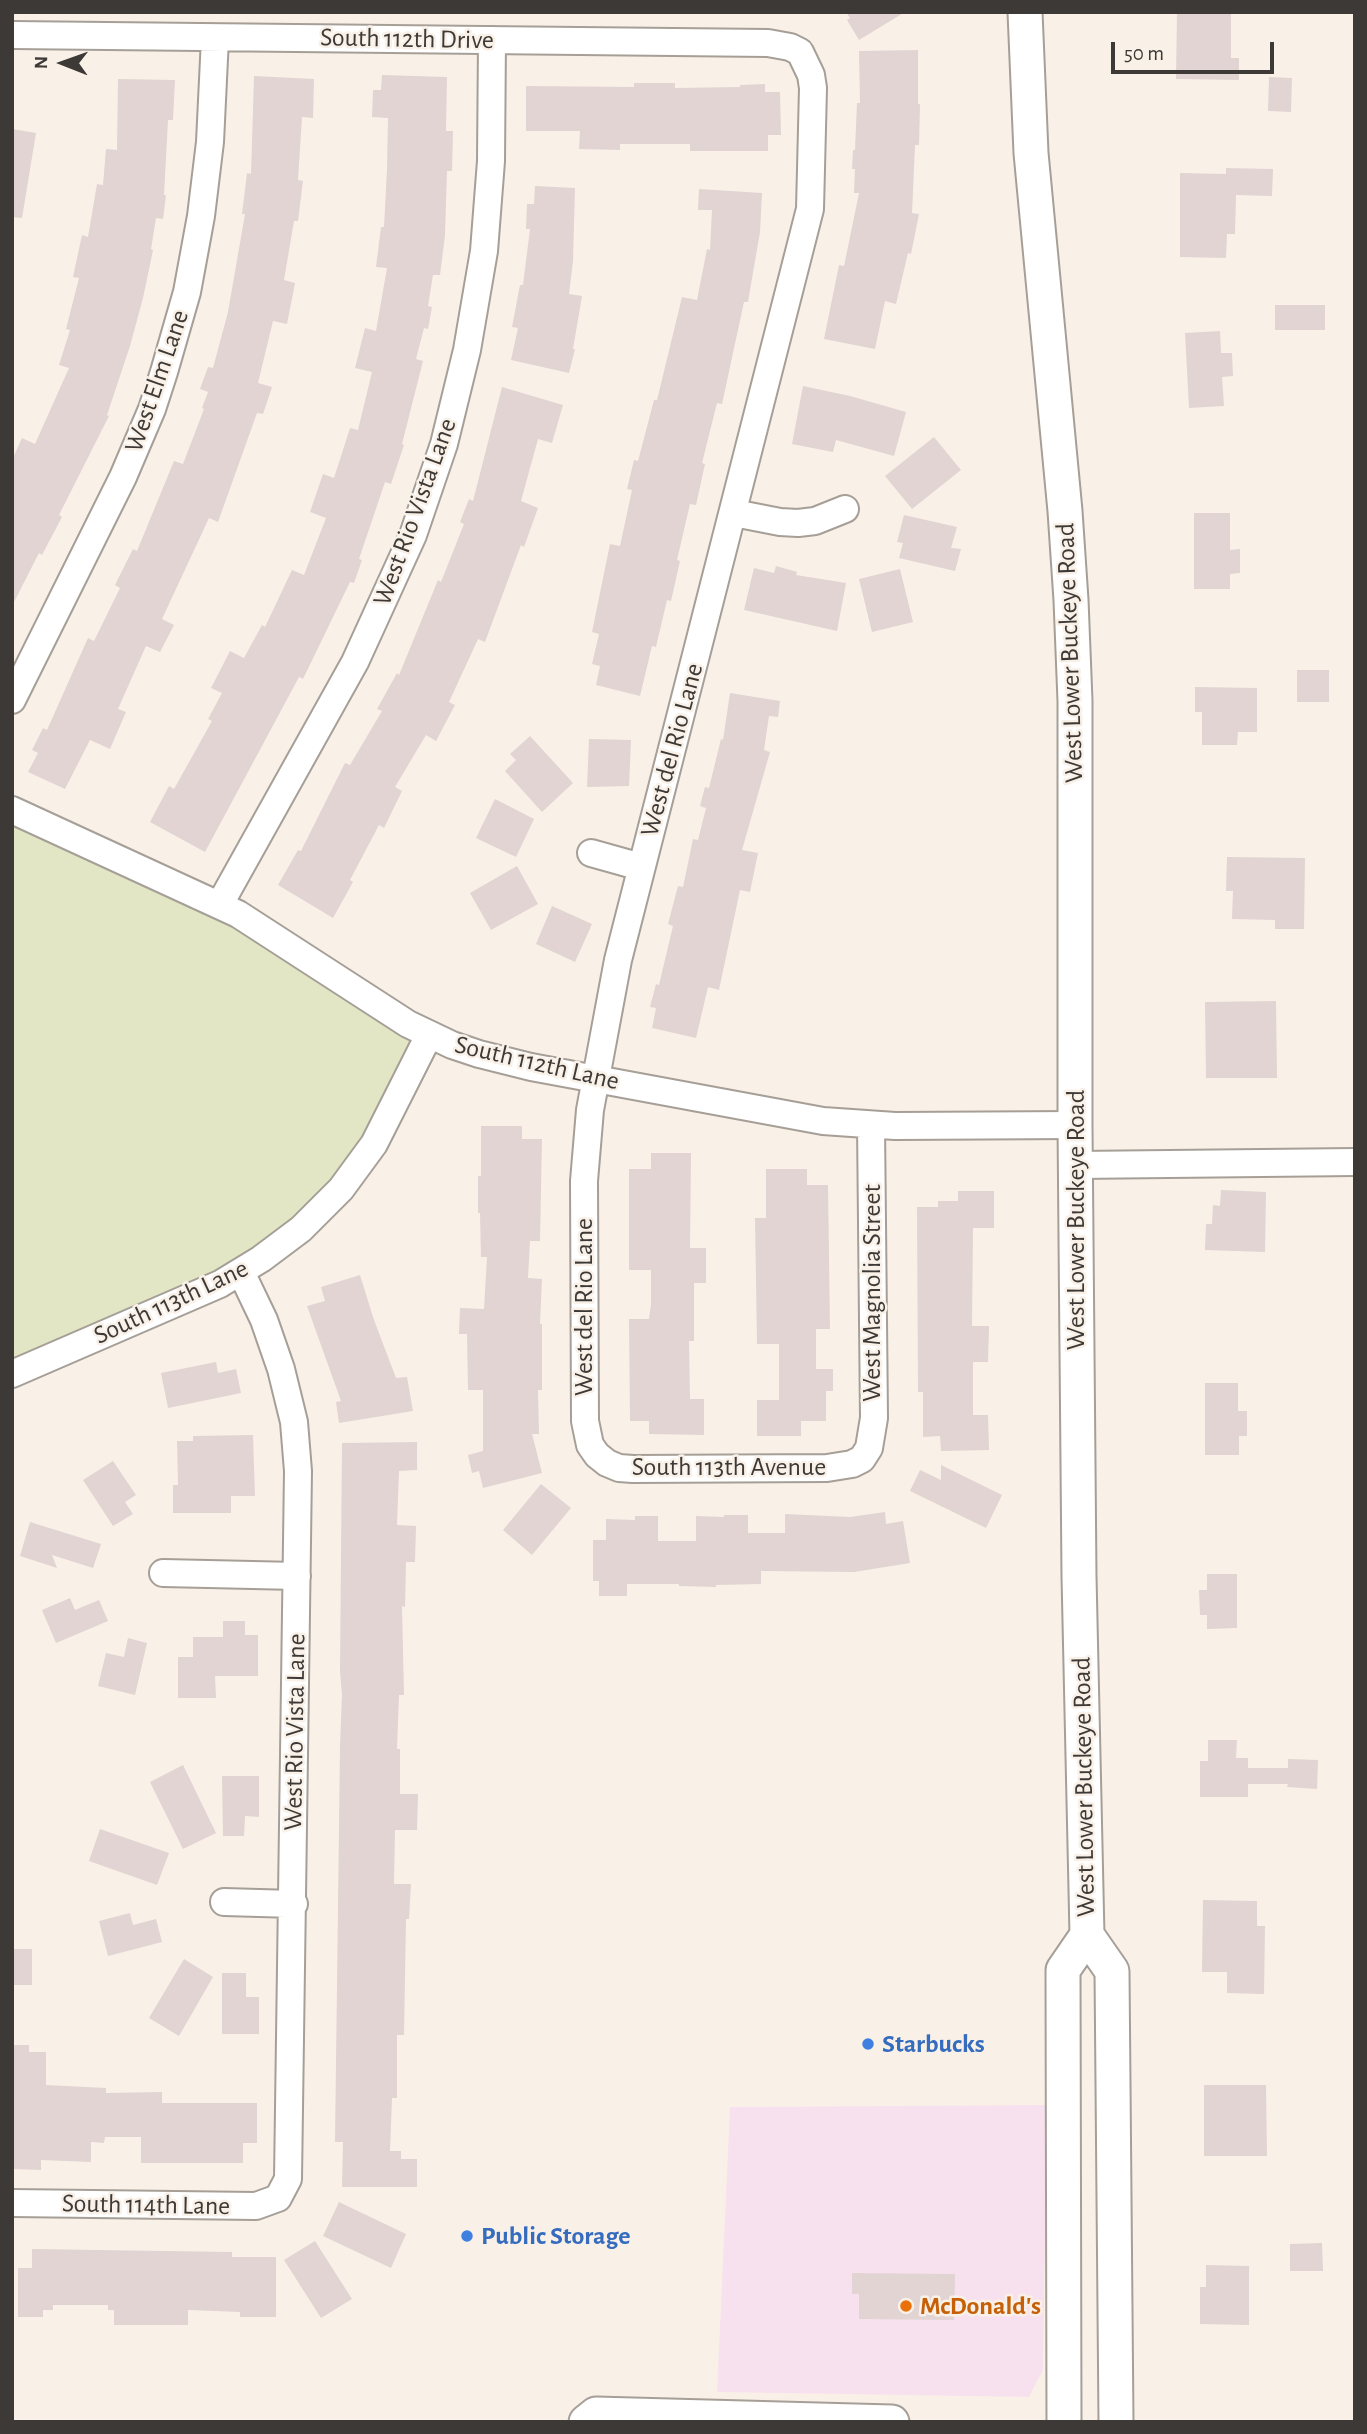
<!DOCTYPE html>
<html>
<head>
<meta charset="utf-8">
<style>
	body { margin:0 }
	#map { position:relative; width:1367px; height:2434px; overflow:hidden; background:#f9f1e8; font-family:"Alegreya Sans",sans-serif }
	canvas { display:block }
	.frame { position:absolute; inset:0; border:14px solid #3d3936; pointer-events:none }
	.north { position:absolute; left:28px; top:28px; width:70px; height:70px; -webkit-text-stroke:5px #f9f1e8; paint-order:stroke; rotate:271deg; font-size:19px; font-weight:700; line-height:28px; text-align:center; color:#3d3936 }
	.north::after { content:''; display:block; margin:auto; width:24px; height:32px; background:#3d3936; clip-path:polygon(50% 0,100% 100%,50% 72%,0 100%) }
	.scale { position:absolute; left:1111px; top:42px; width:163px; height:32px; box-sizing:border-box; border:4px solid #3d3936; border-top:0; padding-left:9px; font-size:21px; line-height:24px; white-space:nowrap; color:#3d3936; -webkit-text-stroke:5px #f9f1e8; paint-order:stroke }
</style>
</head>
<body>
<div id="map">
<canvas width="1367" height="2434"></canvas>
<div class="frame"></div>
<div class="north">N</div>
<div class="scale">50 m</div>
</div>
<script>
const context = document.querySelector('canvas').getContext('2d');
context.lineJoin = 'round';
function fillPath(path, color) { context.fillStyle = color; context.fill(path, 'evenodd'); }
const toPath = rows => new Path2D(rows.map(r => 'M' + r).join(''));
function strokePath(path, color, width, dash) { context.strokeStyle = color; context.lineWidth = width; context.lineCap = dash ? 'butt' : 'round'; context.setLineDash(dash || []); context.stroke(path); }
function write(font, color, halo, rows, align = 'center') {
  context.font = font + ' "Alegreya Sans",sans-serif'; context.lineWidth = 5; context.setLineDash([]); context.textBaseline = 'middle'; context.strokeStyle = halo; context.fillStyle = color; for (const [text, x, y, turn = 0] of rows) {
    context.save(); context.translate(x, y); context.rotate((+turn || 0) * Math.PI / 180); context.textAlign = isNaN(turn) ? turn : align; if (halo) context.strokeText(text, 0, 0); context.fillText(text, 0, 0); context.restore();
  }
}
fillPath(toPath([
	[1047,2105,1043,2370,1029,2397,717,2392,730,2107]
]), '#f8e1ee');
fillPath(toPath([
	[12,810,190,891,429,1035,402,1092,301,1229,12,1374]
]), '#e2e6c5');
fillPath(toPath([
	[846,12,905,12,859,40,847,20,850,18],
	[1177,12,1231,12,1231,58,1239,58,1239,80,1176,79],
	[918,50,918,104,920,104,919,145,915,145,912,213,919,214,911,254,908,253,896,304,885,301,875,349,824,339,839,265,844,266,859,193,854,193,855,169,852,169,853,150,855,150,857,103,860,103,859,51],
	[382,75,447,77,446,131,453,131,452,171,447,171,445,235,440,275,433,275,428,306,432,307,428,329,424,328,416,359,423,361,402,444,404,445,391,484,385,482,359,559,362,560,354,583,350,582,303,679,299,677,205,852,150,822,169,786,174,789,212,721,208,719,222,693,211,688,230,651,244,658,262,625,265,627,292,570,304,575,326,518,310,512,323,474,334,478,350,428,358,430,372,372,355,368,365,328,376,331,387,268,376,267,381,227,384,227,387,169,388,118,372,117,373,90,381,90],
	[254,76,314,79,313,118,302,117,298,180,303,181,298,221,294,221,284,280,295,283,287,324,273,321,258,383,272,387,263,414,257,413,218,522,209,518,162,619,174,625,160,652,146,646,118,709,126,712,110,749,90,740,65,789,28,772,38,753,32,750,43,728,47,730,88,638,94,641,120,588,115,585,133,549,137,551,174,461,183,464,204,409,202,408,208,392,200,389,208,367,213,368,228,312,245,214,242,214,247,173,251,174],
	[1269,77,1292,78,1291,112,1268,111],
	[118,79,175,80,173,120,168,120,164,195,166,195,163,219,156,218,151,249,153,250,143,298,130,346,107,415,109,416,59,515,62,517,42,555,39,553,12,606,12,460,22,438,35,444,69,368,59,365,70,330,66,329,79,278,73,277,82,235,88,237,97,184,103,185,106,149,117,150],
	[634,83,675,83,675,88,740,87,740,85,765,84,765,92,780,92,781,135,768,135,768,151,690,151,690,144,620,144,620,150,579,149,580,131,526,131,526,86,634,87],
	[12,129,36,133,22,218,12,217],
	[1226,168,1273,169,1272,196,1236,195,1235,234,1227,234,1226,258,1180,257,1180,173,1226,174],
	[535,186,575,188,573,261,569,294,582,296,573,349,575,349,569,373,511,360,518,328,512,327,520,285,523,285,530,229,526,229,527,204,534,204],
	[699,189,762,193,760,232,748,302,744,302,722,404,717,403,702,463,705,464,696,505,690,504,677,560,680,561,671,601,667,600,656,647,652,646,640,696,596,685,600,666,592,664,599,634,592,632,610,544,620,546,632,490,627,489,634,460,638,461,654,400,657,400,682,297,697,300,707,249,710,250,712,210,698,210],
	[1275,305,1325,305,1325,330,1275,330],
	[1220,331,1221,353,1232,353,1233,376,1222,377,1224,406,1189,408,1185,333],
	[803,386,850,396,906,412,894,456,836,440,833,452,792,444],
	[502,387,563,405,552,443,538,439,521,501,538,508,524,547,521,545,485,642,478,639,449,702,455,705,436,741,426,735,395,787,402,791,384,828,379,825,350,880,353,882,333,918,278,885,298,850,301,851,345,763,350,765,382,711,377,709,397,673,399,675,438,580,441,582,464,524,460,522,469,499,473,501],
	[934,437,961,470,912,509,885,476],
	[1194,513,1230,513,1230,550,1240,549,1240,573,1230,574,1230,589,1194,589],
	[904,515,957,527,951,548,961,549,955,571,899,558,903,543,897,542],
	[776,566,797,572,796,575,846,583,837,631,744,610,754,568,774,573],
	[900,569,913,622,872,632,859,579],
	[1297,670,1329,670,1329,702,1297,702],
	[1195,687,1257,688,1257,732,1238,732,1237,745,1202,745,1202,712,1195,712],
	[730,693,780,701,778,717,769,716,764,750,770,752,742,850,758,853,750,892,740,890,719,990,708,987,696,1038,652,1028,656,1008,650,1007,656,984,659,985,673,926,668,924,678,886,683,887,693,839,698,840,706,808,700,806,705,787,709,788,721,739,723,740],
	[530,736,573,783,542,812,505,771,516,760,510,754],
	[589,739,631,740,629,786,587,787],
	[495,799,534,819,516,857,476,838],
	[1227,857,1305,858,1304,929,1275,929,1275,920,1232,919,1233,891,1226,891],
	[517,866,538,904,491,930,470,893],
	[552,906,592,924,575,962,536,944],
	[1276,1001,1277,1078,1206,1078,1205,1002],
	[481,1126,522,1126,522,1139,542,1139,540,1241,530,1241,528,1278,542,1279,540,1324,542,1324,542,1390,538,1390,539,1434,532,1434,542,1473,483,1488,479,1471,472,1473,468,1455,483,1451,483,1390,468,1390,467,1334,459,1334,460,1308,484,1309,487,1257,481,1257,480,1213,478,1213,478,1176,481,1176],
	[651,1153,691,1153,690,1248,706,1248,706,1283,694,1283,694,1341,689,1341,690,1399,704,1399,704,1435,649,1434,649,1421,630,1421,629,1319,649,1319,651,1304,651,1270,629,1270,629,1169,651,1169],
	[766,1169,807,1169,807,1185,828,1185,830,1329,816,1329,816,1369,833,1369,833,1391,826,1391,826,1421,801,1421,801,1436,757,1436,757,1400,779,1400,779,1344,757,1344,755,1218,766,1218],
	[1221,1190,1266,1192,1265,1252,1205,1250,1206,1224,1212,1224,1213,1205,1220,1206],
	[958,1191,994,1191,994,1228,973,1228,972,1326,989,1326,988,1362,973,1362,973,1415,988,1415,989,1450,941,1451,940,1436,923,1437,923,1392,918,1392,917,1207,938,1207,938,1201,958,1201],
	[360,1275,374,1320,396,1378,407,1377,413,1411,339,1423,336,1402,341,1401,307,1306,325,1301,321,1287],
	[216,1362,218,1373,236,1369,241,1393,168,1408,161,1373],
	[1205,1383,1238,1383,1238,1411,1247,1411,1247,1436,1239,1436,1239,1455,1205,1455],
	[253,1435,255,1496,231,1496,231,1513,173,1513,173,1485,178,1485,177,1441,193,1441,193,1436],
	[417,1442,417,1470,399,1471,397,1525,416,1526,415,1562,406,1562,405,1607,402,1606,404,1695,399,1695,397,1749,400,1749,400,1794,418,1794,417,1830,395,1830,394,1884,411,1884,409,1919,406,1919,404,2035,397,2035,397,2098,392,2098,390,2151,401,2151,401,2159,417,2159,417,2187,342,2187,343,2142,335,2142,340,1746,342,1695,340,1671,342,1443],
	[113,1461,136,1495,125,1502,133,1514,113,1526,83,1480],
	[941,1465,1002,1495,986,1528,910,1491,920,1470,941,1480],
	[541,1484,571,1508,532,1555,503,1530],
	[885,1512,886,1524,903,1521,910,1563,854,1572,761,1571,761,1584,716,1585,716,1587,679,1586,679,1584,627,1584,627,1596,599,1596,599,1581,593,1581,593,1540,606,1540,606,1519,635,1520,635,1516,658,1516,658,1541,696,1541,696,1516,724,1517,724,1515,748,1515,748,1533,785,1533,785,1514,850,1517],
	[30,1522,101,1544,93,1568,52,1555,57,1568,20,1556],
	[1207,1574,1237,1574,1237,1628,1207,1629,1207,1615,1200,1615,1199,1590,1207,1590],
	[70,1598,75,1610,99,1600,108,1621,56,1643,42,1610],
	[223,1621,245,1621,245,1635,258,1635,258,1676,215,1676,216,1698,178,1698,178,1657,193,1657,193,1637,223,1637],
	[128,1638,147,1643,135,1695,98,1686,106,1653,124,1657],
	[1208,1740,1237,1740,1236,1758,1248,1758,1248,1768,1288,1768,1288,1759,1318,1760,1317,1789,1287,1787,1288,1784,1248,1784,1248,1797,1200,1797,1200,1761,1208,1761],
	[183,1765,216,1833,183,1849,150,1782],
	[222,1776,259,1776,259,1817,245,1816,244,1836,223,1836],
	[100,1829,169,1853,157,1885,89,1861],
	[1203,1900,1257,1901,1257,1926,1265,1926,1264,1994,1227,1993,1227,1972,1202,1972],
	[130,1913,133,1925,156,1919,162,1942,108,1956,99,1921],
	[12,1949,32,1949,32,1985,12,1985],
	[184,1959,213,1977,179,2036,149,2018],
	[222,1973,246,1973,246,1997,259,1997,259,2034,222,2034],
	[12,2045,29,2045,29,2052,46,2052,46,2085,106,2088,106,2093,162,2092,162,2103,257,2103,257,2143,243,2143,243,2163,141,2163,141,2137,105,2137,104,2143,91,2142,91,2162,41,2160,41,2170,12,2169],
	[1204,2085,1266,2085,1267,2156,1204,2156],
	[339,2202,406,2234,391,2268,323,2236],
	[315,2241,352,2299,321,2318,284,2260],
	[1322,2243,1323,2271,1290,2271,1290,2244],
	[32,2249,232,2252,232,2257,276,2257,276,2317,240,2317,240,2312,188,2310,188,2325,114,2325,114,2310,108,2310,108,2305,53,2305,53,2310,43,2310,43,2317,18,2317,18,2268,32,2268],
	[1206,2265,1249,2266,1249,2325,1200,2324,1200,2287,1206,2287],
	[852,2273,955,2274,954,2320,859,2319,859,2294,852,2294]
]), '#e1d4d2');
const minor = toPath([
	[12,35,768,43,790,47,800,52,811,75,813,88,810,209,618,960,590,1110,584,1181,585,1421,590,1445,597,1455,607,1463,619,1468,633,1469,827,1468,852,1464,862,1459,869,1448,874,1418,871,1125],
	[734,513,780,522,798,523,815,521,845,509],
	[12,700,123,477,152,409,164,372,187,292,201,216,210,142,215,38],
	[12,810,238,914,408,1024,452,1045,479,1054,531,1067,823,1121,895,1126,1075,1125],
	[591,853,641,867],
	[220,904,355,662,413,535,444,444,467,350,484,251,491,161,492,40],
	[1076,1165,1355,1162],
	[12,1374,220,1284,261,1259,301,1229,341,1189,374,1144,429,1035],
	[163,1573,297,1576],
	[224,1902,294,1904],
	[12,2203,256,2206,278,2198,288,2179,298,1471,294,1422,281,1369,264,1320,241,1272]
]);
const major = toPath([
	[1025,12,1031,153,1065,511,1071,600,1075,701,1075,1125,1079,1576,1087,1935,1063,1970,1064,2422],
	[1087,1935,1112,1971,1116,2422],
	[586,2422,596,2414,892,2422]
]);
strokePath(minor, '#a69f97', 30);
strokePath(major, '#a69f97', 37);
strokePath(minor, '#fff', 26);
strokePath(major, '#fff', 33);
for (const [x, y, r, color] of [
	[868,2044,7,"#3f7fe0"],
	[467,2236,7,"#3f7fe0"],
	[906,2306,7,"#e8710a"]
]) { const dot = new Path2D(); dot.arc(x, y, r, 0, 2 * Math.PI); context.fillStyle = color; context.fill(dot); strokePath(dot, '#f9f1e8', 2.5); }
write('26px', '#3d3936', '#f9f1e8', [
	["South 112th Drive",407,39,1],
	["West Elm Lane",157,381,-71],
	["West Rio Vista Lane",415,512,-70],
	["West Lower Buckeye Road",1070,653,-92],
	["West del Rio Lane",672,750,-75],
	["South 112th Lane",537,1063,13],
	["West Lower Buckeye Road",1076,1220,-90],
	["West Magnolia Street",872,1293,-90],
	["South 113th Lane",171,1302,-25],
	["West del Rio Lane",584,1307,-90],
	["South 113th Avenue",729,1467],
	["West Rio Vista Lane",295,1732,-89],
	["West Lower Buckeye Road",1084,1787,-91],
	["South 114th Lane",146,2205,1]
]);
write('bold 26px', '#366cbe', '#f9f1e8', [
	["Starbucks",882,2044],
	["Public Storage",481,2236]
], 'left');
write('bold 26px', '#c56008', '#f9f1e8', [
	["McDonald's",920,2306]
], 'left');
</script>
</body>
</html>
